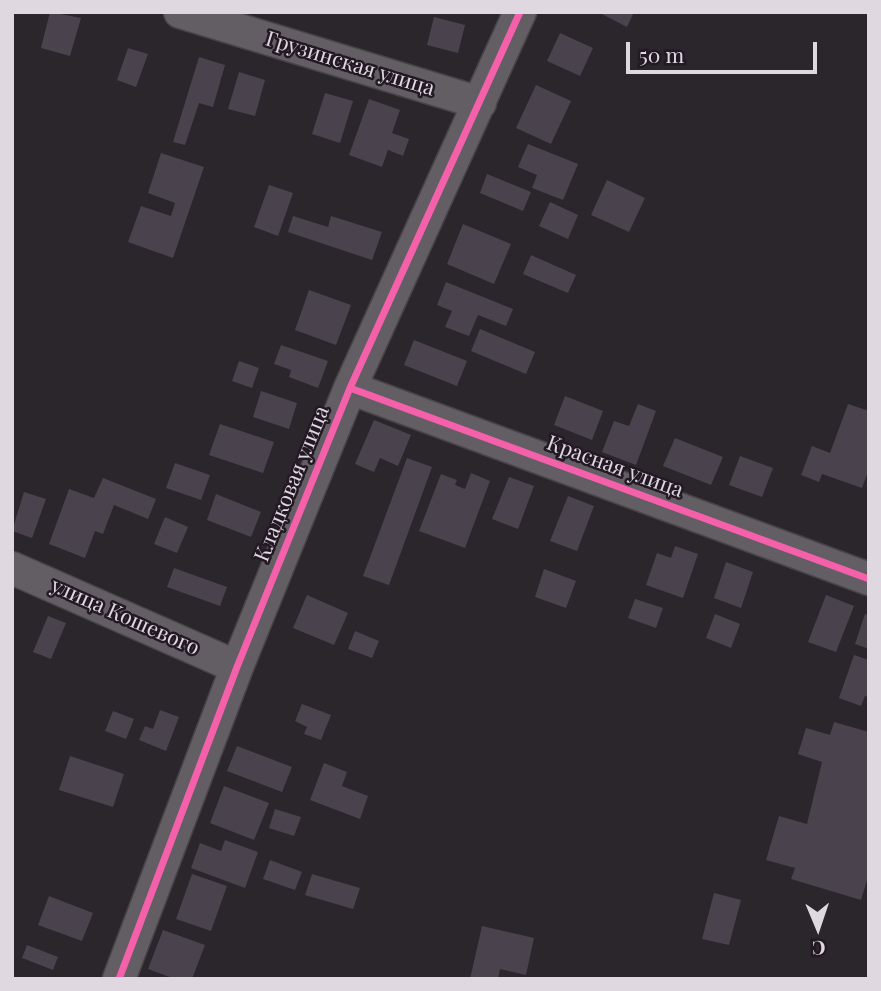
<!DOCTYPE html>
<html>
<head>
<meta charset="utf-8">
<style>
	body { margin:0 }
	#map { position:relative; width:881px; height:991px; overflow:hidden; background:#2b252c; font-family:"Playfair Display",serif }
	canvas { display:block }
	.frame { position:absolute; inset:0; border:14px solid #e0d8e1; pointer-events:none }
	.north { position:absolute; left:783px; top:893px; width:70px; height:70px; -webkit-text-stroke:5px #231925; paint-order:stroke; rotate:178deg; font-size:19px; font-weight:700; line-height:28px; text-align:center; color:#e0d8e1 }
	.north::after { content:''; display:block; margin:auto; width:24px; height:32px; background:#e0d8e1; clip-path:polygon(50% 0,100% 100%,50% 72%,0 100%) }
	.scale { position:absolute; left:626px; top:42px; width:191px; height:32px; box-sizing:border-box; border:4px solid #e0d8e1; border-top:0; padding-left:9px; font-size:21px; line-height:24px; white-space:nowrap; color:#e0d8e1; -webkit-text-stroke:5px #231925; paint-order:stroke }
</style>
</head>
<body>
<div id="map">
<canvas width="881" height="991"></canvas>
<div class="frame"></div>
<div class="north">С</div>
<div class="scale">50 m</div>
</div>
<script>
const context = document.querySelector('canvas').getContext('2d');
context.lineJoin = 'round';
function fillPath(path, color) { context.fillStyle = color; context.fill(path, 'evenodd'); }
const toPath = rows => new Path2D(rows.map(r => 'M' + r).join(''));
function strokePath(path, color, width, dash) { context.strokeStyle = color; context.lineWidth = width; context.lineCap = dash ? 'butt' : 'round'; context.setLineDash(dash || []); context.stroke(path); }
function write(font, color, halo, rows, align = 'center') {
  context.font = font + ' "Playfair Display",serif'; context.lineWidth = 5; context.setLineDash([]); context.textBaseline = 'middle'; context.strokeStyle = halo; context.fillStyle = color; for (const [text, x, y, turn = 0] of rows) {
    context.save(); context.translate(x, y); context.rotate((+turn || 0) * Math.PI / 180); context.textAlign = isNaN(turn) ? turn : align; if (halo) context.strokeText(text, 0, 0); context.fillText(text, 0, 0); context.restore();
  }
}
fillPath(toPath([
	[50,12,81,18,70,56,41,48],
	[598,12,634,12,627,27],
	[434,17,465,25,458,53,427,45],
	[560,33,593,48,580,76,547,61],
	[128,48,148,54,136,87,117,80],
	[199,57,225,65,213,107,199,103,185,145,173,142],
	[239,72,265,80,255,116,228,109],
	[536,85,571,101,551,144,516,128],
	[325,93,353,101,340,143,312,134],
	[369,99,400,110,392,133,409,139,403,156,388,150,382,167,349,155],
	[528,144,578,164,563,200,532,188,537,175,518,167],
	[161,153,204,167,173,258,128,242,141,206,171,216,175,203,148,193],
	[487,174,531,192,523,211,480,193],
	[607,180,645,198,629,232,591,215],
	[269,185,293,193,278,236,254,227],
	[550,202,578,215,568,239,539,226],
	[293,216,328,227,331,216,382,232,372,260,288,232],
	[463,224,511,244,494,284,447,264],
	[531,255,576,275,568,293,523,274],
	[446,282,513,309,506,326,478,315,469,336,445,327,452,311,437,305],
	[309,290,351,305,336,345,295,330],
	[480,329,535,352,526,374,471,351],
	[414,340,467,361,457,386,404,365],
	[281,345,328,361,318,388,289,377,291,370,274,364],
	[239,361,259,368,252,388,232,381],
	[261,391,297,403,289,429,253,417],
	[565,396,603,411,592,440,554,425],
	[638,404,656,411,636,465,602,452,614,421,629,426],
	[848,404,869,411,869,469,862,488,822,474,819,482,801,475,812,446,830,453],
	[374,420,411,435,398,466,380,458,374,472,355,464],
	[220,424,274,442,263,473,209,455],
	[675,438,723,457,711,485,663,466],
	[740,456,773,468,762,497,729,485],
	[407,458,432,467,389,585,363,576],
	[175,463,210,475,201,500,166,488],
	[471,473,490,481,465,548,419,531,441,474,457,480,455,485,465,489],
	[509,477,534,486,518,529,492,519],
	[103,478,156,499,148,519,114,505,103,534,95,531,85,558,49,544,69,489,94,498],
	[24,492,46,499,32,538,12,531],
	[216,494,261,512,251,537,207,520],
	[568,496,594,506,577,551,550,541],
	[165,517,188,527,177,553,154,544],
	[675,546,698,554,683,598,646,585,657,553,671,558],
	[726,562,753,572,741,608,714,598],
	[174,568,227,587,220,606,167,587],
	[544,569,576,581,566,608,535,597],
	[307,595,348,613,334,645,293,628],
	[826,595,854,606,836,652,808,642],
	[635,599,663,608,656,628,628,618],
	[715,614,740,624,731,648,706,638],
	[865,614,869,615,869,649,855,644],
	[48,616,66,623,51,659,33,652],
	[355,631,379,641,372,658,348,649],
	[854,655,869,660,869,697,865,696,861,706,839,698],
	[302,704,331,715,321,740,304,734,307,727,295,721],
	[160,710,179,717,166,751,139,740,145,726,153,729],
	[113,711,134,719,126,739,105,731],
	[834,722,869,732,869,874,861,900,791,879,795,868,766,860,779,816,807,824,822,762,798,754,806,728,830,735],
	[237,746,292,767,282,792,227,771],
	[70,756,124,774,113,807,59,790],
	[324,763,347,772,342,786,368,796,360,819,310,800],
	[224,786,269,803,254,840,210,823],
	[275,809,301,817,294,836,269,828],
	[225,840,258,852,245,888,191,868,200,843,221,851],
	[270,860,302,872,295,890,263,879],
	[192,874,227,886,211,931,176,919],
	[312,874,360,888,353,909,305,895],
	[714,893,741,900,729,945,702,939],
	[49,896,93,913,82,941,38,925],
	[482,926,534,938,526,975,500,969,498,979,470,979],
	[163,930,205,945,192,979,175,979,148,969],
	[27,945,58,957,53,970,22,958]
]), '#4a434e');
const minor = toPath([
	[180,12,480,103],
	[350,388,869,579],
	[12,568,237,667],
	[119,979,237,667,350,388,520,12]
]);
strokePath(minor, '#484349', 35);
strokePath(minor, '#625e63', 32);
strokePath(toPath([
	[350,388,869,579],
	[119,979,237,667,350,388,520,12]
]), '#f560ab', 7);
write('21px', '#e0d8e1', '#231925', [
	["Грузинская улица",350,64,17],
	["Красная улица",615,467,20],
	["Кладковая улица",292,484,-68],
	["улица Кошевого",125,617,24]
]);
</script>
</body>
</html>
